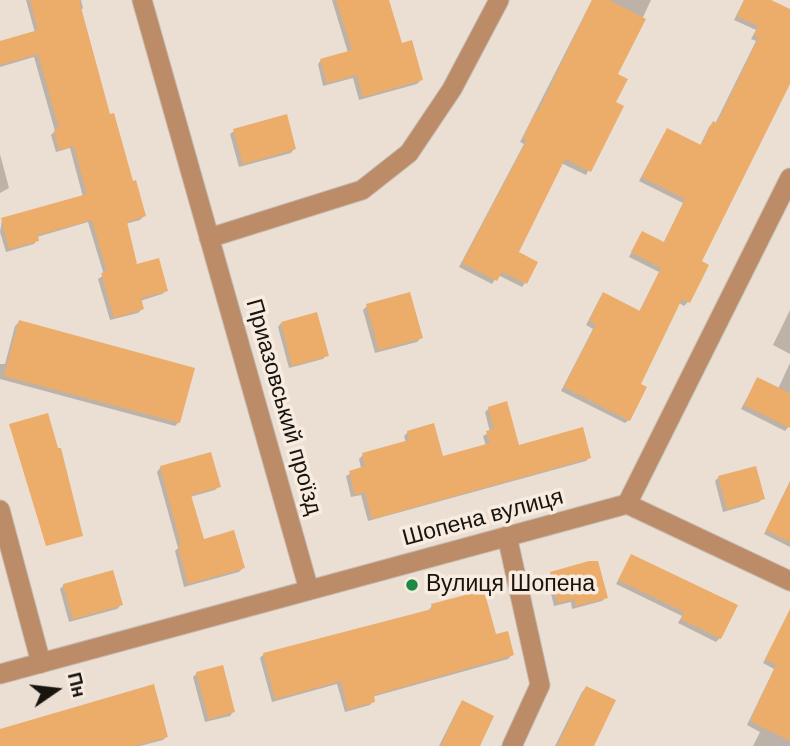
<!DOCTYPE html>
<html>
<head>
<meta charset="utf-8">
<style>
	body { margin:0 }
	#map { position:relative; width:790px; height:746px; overflow:hidden; background:#ebdfd3; font-family:Arial,sans-serif }
	canvas { display:block }
	.north { position:absolute; left:21px; top:655px; width:70px; height:70px; -webkit-text-stroke:5px #f8ece1; paint-order:stroke; rotate:76deg; font-size:19px; font-weight:700; line-height:28px; text-align:center; color:#181410 }
	.north::after { content:''; display:block; margin:auto; width:24px; height:32px; background:#181410; clip-path:polygon(50% 0,100% 100%,50% 72%,0 100%) }
</style>
</head>
<body>
<div id="map">
<canvas width="790" height="746"></canvas>
<div class="north">Пн</div>
</div>
<script>
const context = document.querySelector('canvas').getContext('2d');
context.lineJoin = 'round';
function fillPath(path, color) { context.fillStyle = color; context.fill(path, 'evenodd'); }
const toPath = rows => new Path2D(rows.map(r => 'M' + r).join(''));
function strokePath(path, color, width, dash) { context.strokeStyle = color; context.lineWidth = width; context.lineCap = dash ? 'butt' : 'round'; context.setLineDash(dash || []); context.stroke(path); }
function write(font, color, halo, rows, align = 'center') {
  context.font = font + ' Arial,sans-serif'; context.lineWidth = 7; context.setLineDash([]); context.textBaseline = 'middle'; context.strokeStyle = halo; context.fillStyle = color; for (const [text, x, y, turn = 0] of rows) {
    context.save(); context.translate(x, y); context.rotate((+turn || 0) * Math.PI / 180); context.textAlign = isNaN(turn) ? turn : align; if (halo) context.strokeText(text, 0, 0); context.fillText(text, 0, 0); context.restore();
  }
}
fillPath(toPath([
	[26,0,81,0,83,8,80,11,109,116,144,216,140,220,125,224,136,266,166,291,162,294,140,301,142,309,138,313,110,320,98,279,104,275,88,222,37,237,37,240,34,244,6,252,0,232,2,220,83,197,70,148,56,152,51,135,55,131,34,57,0,67,0,42,35,33],
	[332,0,387,0,401,45,421,80,417,84,359,100,353,78,323,86,318,64,321,60,348,53],
	[592,0,651,0,616,75,614,103,621,107,586,175,561,163,516,253,525,283,522,287,498,275,492,284,459,267,524,144,520,142],
	[744,0,768,0,790,11,790,81,700,262,688,302,684,306,679,303,638,385,629,420,625,423,561,391,593,329,586,325,600,298,603,294,639,312,659,272,629,257,642,233,663,244,683,203,639,181,664,134,700,146,709,127,713,123,715,124,756,41,751,39,756,30,734,20],
	[234,131,294,149,291,153,239,167,230,134],
	[0,154,9,188,0,193],
	[367,306,421,338,417,342,375,353,363,310],
	[790,310,790,354,773,345],
	[19,322,179,422,175,426,0,379,0,364,5,364,15,326],
	[281,323,327,355,323,359,289,368,278,327],
	[790,363,790,425,785,431,741,409,757,379,778,389],
	[489,408,517,447,590,457,586,461,368,521,361,495,351,497,346,476,361,468,359,459,363,455,406,443,404,436,408,432,442,458,486,446,483,436,490,432,485,412],
	[210,454,219,486,215,490,190,497,203,541,243,568,239,572,184,587,175,551,178,548,157,472,160,468],
	[719,477,763,498,759,502,723,512,715,481],
	[790,481,790,547,764,534],
	[632,556,720,638,716,642,678,623,682,616,616,584],
	[596,561,606,597,602,601,572,609,571,602,554,606,547,577,551,574],
	[64,585,121,605,117,609,69,622,60,589],
	[432,606,495,636,512,655,508,659,372,697,373,701,370,705,345,712,337,684,272,702,260,658,264,654,428,611],
	[777,639,790,645,790,746,753,746,760,732,747,725,774,669,763,663],
	[197,673,233,712,230,716,205,722,193,677],
	[586,688,592,746,555,746,582,692],
	[463,702,476,746,439,746,459,706],
	[0,731,167,736,163,740,140,746,0,746]
]), '#0003');
fillPath(toPath([
	[30,0,79,0,110,114,114,113,133,181,136,180,146,216,127,222,137,264,159,258,168,291,141,298,144,309,114,318,101,273,107,272,92,220,38,235,39,241,9,249,1,218,87,194,74,146,59,150,54,130,59,128,38,54,0,65,0,41,38,30],
	[336,0,389,0,402,43,412,40,423,80,363,97,357,75,327,83,320,59,352,50],
	[592,0,609,0,646,19,618,74,628,79,616,102,624,106,591,172,565,159,519,252,538,262,527,284,502,272,497,281,462,263,527,140,523,138,536,111,538,112],
	[744,0,771,0,790,9,790,84,702,261,709,265,690,303,682,299,641,384,647,387,630,421,564,387,596,324,589,321,603,292,640,311,661,268,631,252,642,231,664,242,685,199,642,177,667,128,701,145,713,121,717,123,759,37,754,35,758,26,737,16],
	[287,114,296,149,243,164,233,129],
	[410,292,423,338,379,350,366,304],
	[317,312,329,356,292,366,281,322],
	[19,320,195,368,180,423,4,376],
	[757,377,790,393,790,428,744,405],
	[507,401,519,445,583,427,591,458,372,519,365,492,355,495,349,471,365,466,362,453,409,440,407,431,434,423,443,456,490,443,486,431,494,429,488,407],
	[48,413,58,448,61,448,83,536,46,546,9,424],
	[211,452,221,487,191,495,204,539,234,530,245,568,188,584,178,546,181,545,160,466],
	[756,466,765,499,727,509,718,476],
	[790,482,790,542,766,530],
	[631,554,738,605,721,639,681,619,684,612,618,580],
	[589,561,598,561,608,598,576,606,574,599,558,603,550,572],
	[113,570,123,605,73,619,63,584],
	[484,590,496,634,508,631,514,655,374,695,375,702,348,709,341,681,275,699,263,653,432,609,431,604],
	[790,609,790,741,750,721,776,665,765,659],
	[223,665,235,712,209,719,196,672],
	[154,684,168,737,134,746,0,746,0,729],
	[586,686,616,700,594,746,557,746],
	[462,700,494,716,480,746,441,746]
]), '#ecac6a');
const minor = toPath([
	[142,0,309,590],
	[209,238,362,190,409,153,452,89,499,0],
	[627,504,790,178],
	[0,510,41,663],
	[507,536,540,685,512,746]
]);
const tertiary = toPath([
	[0,674,627,504,790,581]
]);
strokePath(minor, '#c5bab0', 21);
strokePath(tertiary, '#c5bab0', 21);
strokePath(minor, '#bc8b68', 19);
strokePath(tertiary, '#bc8b68', 19);
for (const [x, y, r, color] of [
	[412,585,7,"#1b8a43"]
]) { const dot = new Path2D(); dot.arc(x, y, r, 0, 2 * Math.PI); context.fillStyle = color; context.fill(dot); strokePath(dot, '#f8ece1', 2.5); }
write('23px', '#181410', '#f8ece1', [
	["Приазовський проїзд",283,407,74],
	["Шопена вулиця",483,518,-15]
]);
write('23px', '#181410', '#f8ece1', [
	["Вулиця Шопена",426,585]
], 'left');
</script>
</body>
</html>
